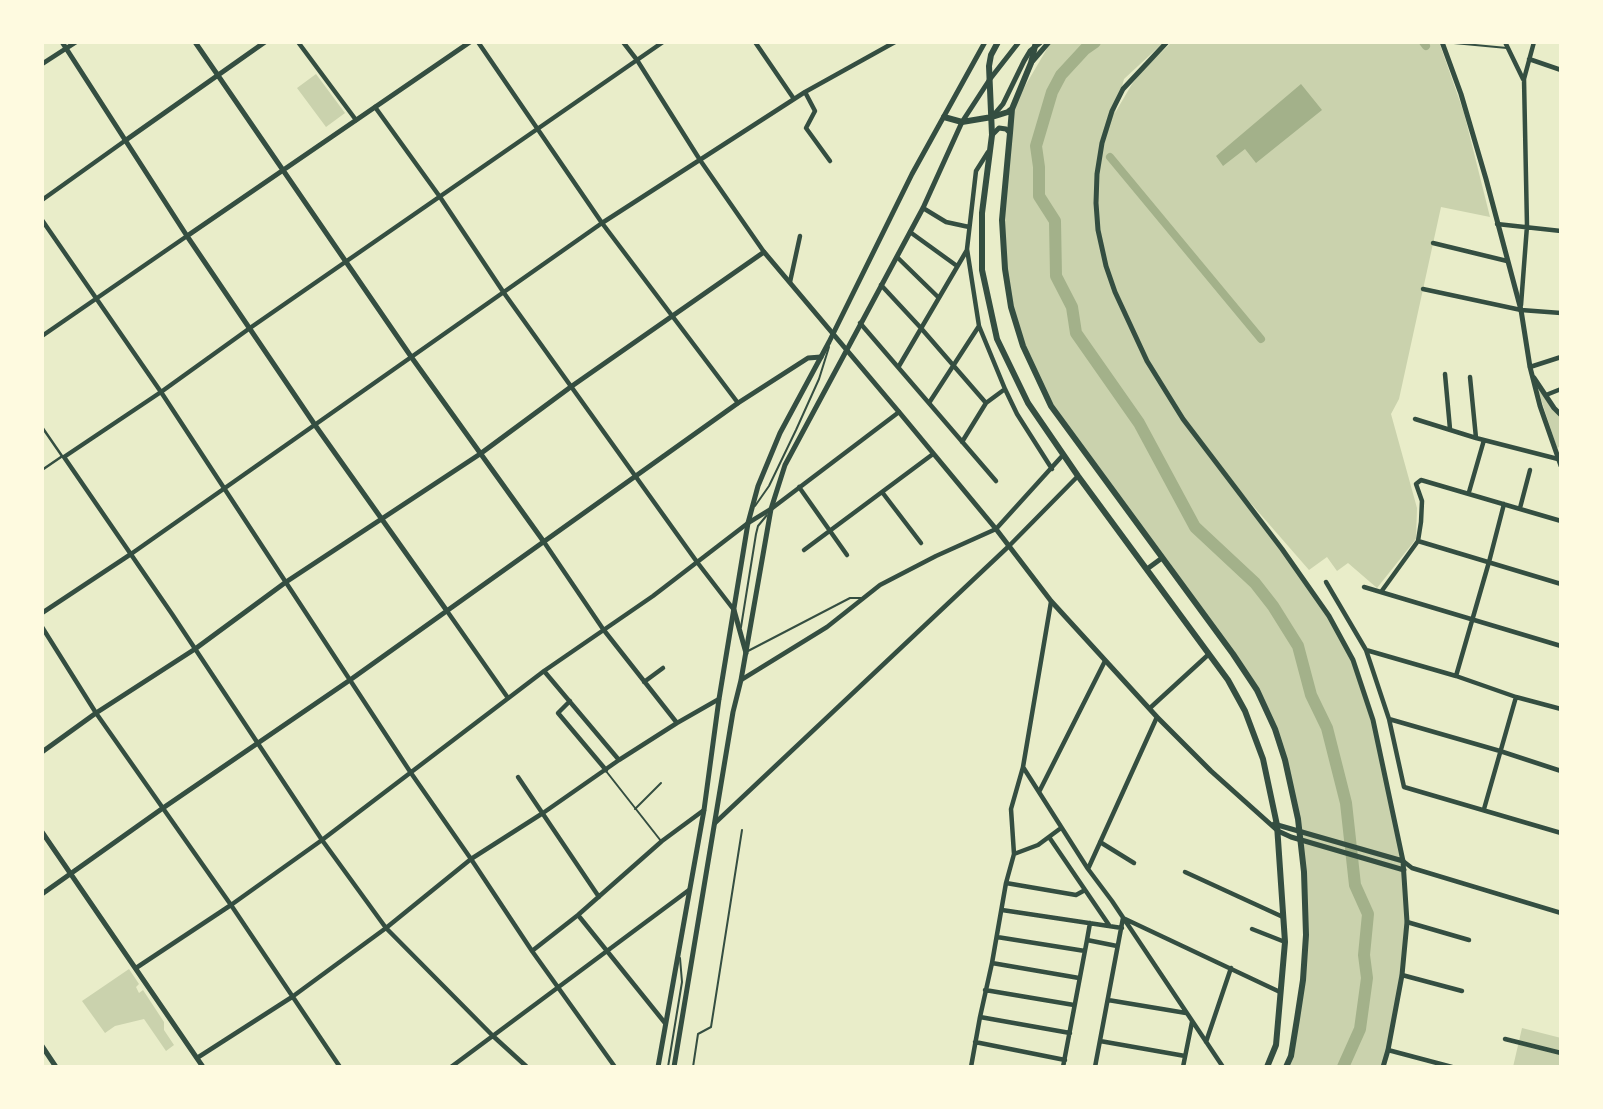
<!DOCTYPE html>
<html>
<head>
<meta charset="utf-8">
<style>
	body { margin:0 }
	#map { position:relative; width:1603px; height:1109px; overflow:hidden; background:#e9edc9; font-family:"Noto Sans",sans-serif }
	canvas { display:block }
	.frame { position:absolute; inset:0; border:44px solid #fefae0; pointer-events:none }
</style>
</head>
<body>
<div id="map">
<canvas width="1603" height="1109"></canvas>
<div class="frame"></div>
</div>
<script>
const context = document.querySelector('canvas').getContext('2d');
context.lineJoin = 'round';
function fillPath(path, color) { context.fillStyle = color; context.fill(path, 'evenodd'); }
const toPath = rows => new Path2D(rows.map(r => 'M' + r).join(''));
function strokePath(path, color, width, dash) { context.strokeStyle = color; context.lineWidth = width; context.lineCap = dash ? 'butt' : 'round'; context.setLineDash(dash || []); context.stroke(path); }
fillPath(toPath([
	[1051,42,1164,42,1124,79,1115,113,1132,84,1141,72,1172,42,1439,42,1464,113,1490,217,1441,207,1399,399,1391,414,1417,508,1416,539,1377,588,1348,563,1337,571,1327,557,1309,570,1241,492,1329,616,1353,660,1373,720,1403,861,1407,922,1402,975,1383,1067,1285,1067,1291,1056,1306,935,1298,819,1275,729,1233,654,1051,406,1023,346,1006,276,1002,220,1015,103],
	[316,74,345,113,326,127,297,88],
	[1538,390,1561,412,1561,446,1557,448],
	[129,969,139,984,136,987,139,993,143,990,164,1022,164,1030,174,1045,166,1051,144,1019,115,1026,105,1033,82,1001],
	[1522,1028,1561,1038,1561,1067,1513,1067]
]), '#cad2ad');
fillPath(toPath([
	[1301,84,1322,110,1256,163,1245,149,1223,166,1216,156]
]), '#a3b18a');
strokePath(toPath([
	[1423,42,1426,46],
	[1110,157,1261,339]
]), '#a3b18a', 8);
strokePath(toPath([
	[1095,42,1085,49,1061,75,1052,92,1036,146,1039,167,1039,196,1055,221,1056,276,1072,307,1076,333,1139,423,1195,527,1255,583,1273,606,1298,646,1311,695,1327,728,1346,803,1355,885,1368,914,1364,955,1367,978,1360,1029,1343,1067]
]), '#a3b18a', 12);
strokePath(toPath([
	[1443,42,1507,48],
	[755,506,769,486,796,430,819,379,829,347],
	[741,627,756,534,758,526,767,515],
	[748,651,850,598,862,598],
	[606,771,661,841],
	[635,809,661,783],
	[668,1067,682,982,680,958],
	[693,1067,698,1034,711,1027,742,830]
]), '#344e41', 2);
strokePath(toPath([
	[42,427,62,456],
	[42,470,61,457]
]), '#344e41', 2.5);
strokePath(toPath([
	[298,42,356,120],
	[478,42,602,223,738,403],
	[623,42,637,60,700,160,764,252],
	[755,42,794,99],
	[1505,42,1523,79],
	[1529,59,1561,70],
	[42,64,76,42],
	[805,92,815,111,806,128,830,161],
	[375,107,440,197,504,293,697,562,734,610],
	[988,152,976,171,967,249,979,326,1005,389,1017,414,1052,469],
	[42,200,126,140],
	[923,208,946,222,969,227],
	[42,220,161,392,411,773,471,859,532,951,615,1067],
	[1497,224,1561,231],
	[910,232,957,266],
	[1433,243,1507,261],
	[897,257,938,297],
	[790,282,800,236],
	[881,285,920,327,986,403],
	[1423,289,1521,310,1561,313],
	[1521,305,1527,226,1524,79,1534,42],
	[860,323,996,481],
	[42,336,187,236],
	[899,366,967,250],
	[1530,367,1561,357],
	[1445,374,1450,429],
	[1470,377,1476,438],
	[1546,395,1561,389],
	[929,403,979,326],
	[1415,419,1476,438,1558,459],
	[962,442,986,403,1005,389],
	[799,487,847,555],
	[882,492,921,543],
	[1469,492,1484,440],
	[1520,508,1530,470],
	[1418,541,1561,584],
	[544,542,603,629,677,723],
	[804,550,933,454],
	[1326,582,1366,650,1389,719,1404,787,1561,833],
	[1364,587,1561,646],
	[1381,592,1418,541,1421,522,1422,501,1416,484,1421,480,1561,521],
	[447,611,508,698],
	[42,613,131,554,602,223,805,92,895,42],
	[42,627,96,713,231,905,340,1067],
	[1366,650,1456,676,1516,697,1561,709],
	[544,671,619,760],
	[1456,676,1489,562,1504,504],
	[741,680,827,627,880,585,936,556,996,529,1063,455],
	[644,682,663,668],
	[570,701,558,713,606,770],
	[1150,708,1209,654],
	[1389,719,1500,751,1561,771],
	[1023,767,1088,869,1112,901,1223,1067],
	[518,777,599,897],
	[1039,792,1105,661],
	[1484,809,1516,697],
	[715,823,1009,546,1078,476],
	[1049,837,1109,925],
	[1100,842,1134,863],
	[1014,854,1038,845,1061,828],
	[1403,861,1412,868,1561,913],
	[1088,869,1157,717],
	[1185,872,1283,917],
	[1006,883,1076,895,1085,890],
	[1002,910,1122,928],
	[578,915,665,1023],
	[1407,922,1469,940],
	[1252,929,1285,942],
	[997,937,1085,951],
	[1087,940,1090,923],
	[532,951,578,915,662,841,704,810],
	[992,963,1079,978],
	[136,968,231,905,322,840,544,671,653,596,748,523,771,509,899,412],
	[1402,975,1462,991],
	[985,990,1074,1005],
	[1108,1000,1186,1013],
	[980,1017,1070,1033],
	[1505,1039,1561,1053],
	[1100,1041,1185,1056],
	[975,1042,1065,1060],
	[1206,1042,1231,968],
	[1388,1050,1452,1067],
	[197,1058,292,997,386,928,471,859,543,813,619,760,677,723,719,699],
	[451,1067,689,890],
	[527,1067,493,1036,386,928,322,840,172,614,64,457,161,392,250,328,663,42],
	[971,1067,980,1017,992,963,1006,883,1014,854,1011,809,1023,767,1051,602],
	[1063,1067,1087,940,1117,946],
	[1095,1067,1123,918,1280,992],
	[1183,1067,1192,1022]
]), '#344e41', 4.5);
strokePath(toPath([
	[62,42,187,236,315,425,447,611],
	[195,42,412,358,544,542],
	[1167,42,1123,89,1112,111,1102,143,1097,174,1096,203,1098,230,1106,266,1115,292,1147,361,1183,419,1282,549,1329,616,1353,660,1373,720,1403,861,1407,922,1402,975,1388,1050,1383,1067],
	[1031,63,1049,42],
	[992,117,1003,104,1024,61,1030,51,1041,42],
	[126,140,265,42],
	[187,236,470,42],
	[1534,378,1554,408,1561,415],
	[734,610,746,653],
	[42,752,96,713,195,649,286,582,480,454,572,386,764,252,899,412,996,529,1051,601,1157,717,1211,771,1278,831,1291,837,1404,870],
	[1274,824,1403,861],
	[42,894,163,808,350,680,738,403,808,358,821,357],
	[42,1046,56,1067]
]), '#344e41', 5);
strokePath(toPath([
	[1442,42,1461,94,1486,179,1521,310,1530,367,1540,406,1561,466],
	[992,135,999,128,1006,129,1010,133],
	[1147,569,1162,558],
	[42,832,203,1067],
	[658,1067,704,810,719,699,748,523,758,486,780,433,829,342,912,174,985,42],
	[674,1067,733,712,741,680,771,509,785,465,923,208,962,122,990,79,1019,42]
]), '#344e41', 5);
strokePath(toPath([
	[998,42,991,55,989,66,992,135,982,213,982,270,997,339,1028,403,1078,476,1228,680,1245,711,1263,759,1277,825,1285,942,1276,1045,1267,1067],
	[1036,42,1031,63,1012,109,1010,133,1002,220,1005,269,1011,307,1023,346,1051,406,1233,654,1257,690,1275,729,1285,760,1298,819,1304,872,1306,935,1303,980,1297,1019,1291,1056,1286,1067],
	[944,117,962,122,992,117,1008,112,1012,109]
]), '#344e41', 6);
</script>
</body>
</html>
